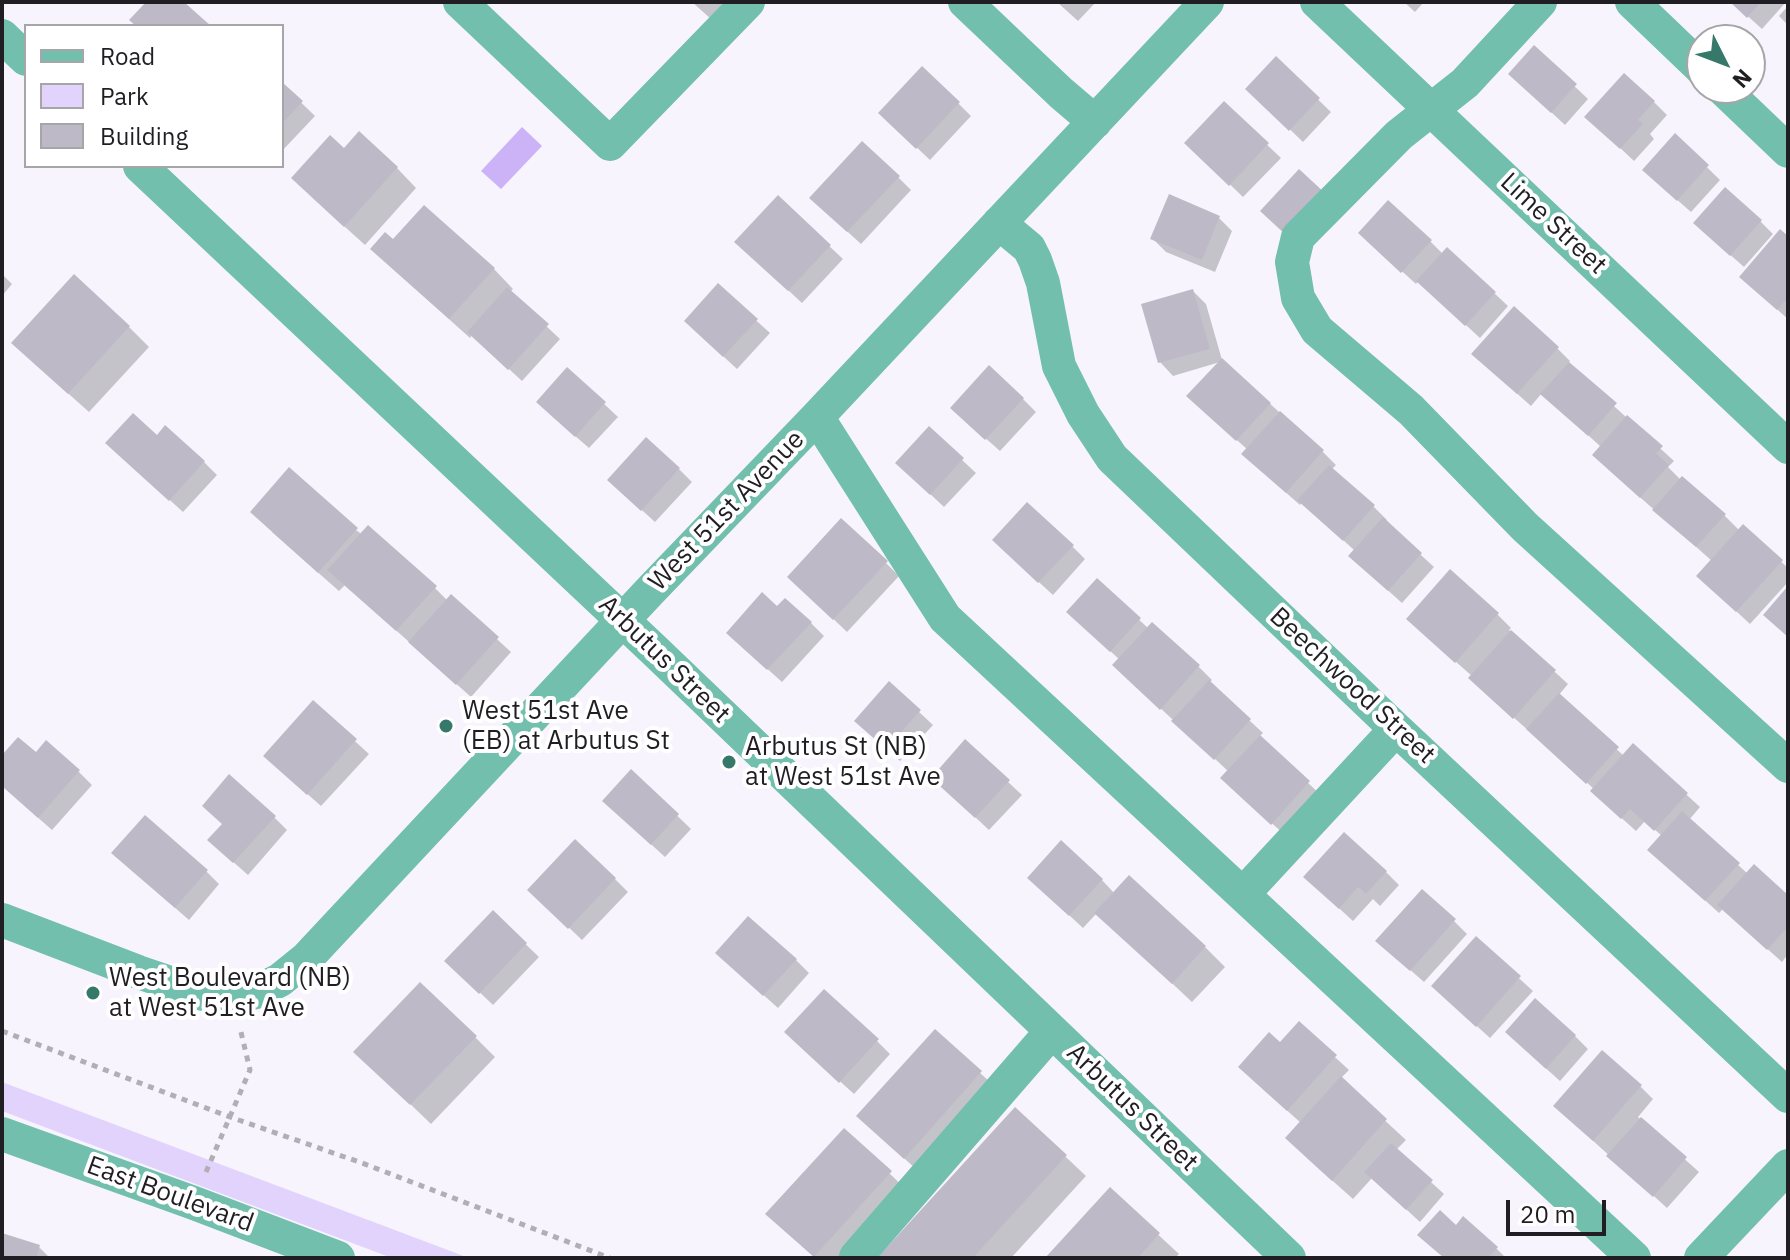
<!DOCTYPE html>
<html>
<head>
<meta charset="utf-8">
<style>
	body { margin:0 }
	#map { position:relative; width:1790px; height:1260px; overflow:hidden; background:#f7f4fd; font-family:"IBM Plex Sans",sans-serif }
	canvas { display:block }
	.frame { position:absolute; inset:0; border:4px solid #201e23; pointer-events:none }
	.legend { position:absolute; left:24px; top:24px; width:260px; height:144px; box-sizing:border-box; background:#fff; border:2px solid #a6a5a7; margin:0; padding:10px 14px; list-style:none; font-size:24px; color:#201e23 }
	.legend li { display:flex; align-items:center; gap:16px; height:40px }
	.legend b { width:40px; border:2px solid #a6a5a7 }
	.north { position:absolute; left:1686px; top:24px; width:80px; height:80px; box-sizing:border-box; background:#fff; border:2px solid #a6a5a7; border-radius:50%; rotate:132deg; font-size:22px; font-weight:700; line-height:32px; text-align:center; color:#201e23 }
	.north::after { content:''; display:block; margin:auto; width:28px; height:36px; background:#367869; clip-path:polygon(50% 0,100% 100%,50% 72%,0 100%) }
	.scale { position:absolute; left:1506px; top:1200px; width:100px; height:36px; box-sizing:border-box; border:4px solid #201e23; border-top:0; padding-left:10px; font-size:24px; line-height:28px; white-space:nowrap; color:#201e23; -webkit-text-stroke:6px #fff; paint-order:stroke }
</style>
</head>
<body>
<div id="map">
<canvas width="1790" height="1260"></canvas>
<div class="frame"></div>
<ul class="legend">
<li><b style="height:10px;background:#71bfac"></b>Road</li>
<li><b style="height:22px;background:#e2d3fc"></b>Park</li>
<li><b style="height:22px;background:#beb9c7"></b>Building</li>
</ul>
<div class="north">N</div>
<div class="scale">20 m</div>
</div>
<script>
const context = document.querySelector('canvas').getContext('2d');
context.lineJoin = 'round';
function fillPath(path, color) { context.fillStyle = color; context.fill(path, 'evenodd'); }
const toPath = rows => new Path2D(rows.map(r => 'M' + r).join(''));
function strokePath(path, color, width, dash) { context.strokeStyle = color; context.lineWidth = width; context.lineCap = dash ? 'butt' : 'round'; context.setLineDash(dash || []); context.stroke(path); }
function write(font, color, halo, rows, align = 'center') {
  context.font = font + ' "IBM Plex Sans",sans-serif'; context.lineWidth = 8; context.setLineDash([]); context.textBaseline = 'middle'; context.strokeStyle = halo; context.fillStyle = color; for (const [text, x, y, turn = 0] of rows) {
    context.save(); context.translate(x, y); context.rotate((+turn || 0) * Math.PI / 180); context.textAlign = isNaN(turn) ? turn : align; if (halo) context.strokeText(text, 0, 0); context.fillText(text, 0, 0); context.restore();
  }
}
fillPath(toPath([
	[2,1082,469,1258,392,1258,2,1111]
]), '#e2d3fc');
fillPath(toPath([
	[522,127,542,146,501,189,481,171]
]), '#ccb2f6');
fillPath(toPath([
	[692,2,744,2,721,28],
	[1057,2,1096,2,1078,21],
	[1404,2,1424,2,1415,12],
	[1732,2,1786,2,1762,29],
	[1788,6,1788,25,1779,16],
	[1534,48,1588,99,1565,125,1524,87],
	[1276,59,1331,112,1303,142,1248,89],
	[282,84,315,116,282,151],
	[1654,102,1667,115,1650,134,1654,139,1634,161,1600,129],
	[958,103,971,116,930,160,894,126],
	[1224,104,1281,158,1243,197,1187,143],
	[1675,136,1720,180,1691,212,1658,183],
	[344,150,397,168,416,188,365,245,313,198],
	[898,177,911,190,861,244,825,211],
	[778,198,843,259,802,303,750,255],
	[1219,218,1232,231,1215,272,1166,252,1153,239],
	[1760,221,1773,234,1744,267,1709,236],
	[1788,238,1788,319,1755,290],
	[1430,241,1443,254,1447,249,1508,306,1480,338,1418,281,1416,284,1374,246],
	[393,242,494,269,513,289,510,292,560,339,522,381,472,335,470,338,392,268],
	[2,274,12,284,2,296],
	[718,286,770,333,737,369,699,334],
	[1193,291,1206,304,1222,360,1323,452,1336,465,1332,469,1374,507,1387,520,1385,522,1434,567,1402,603,1364,569,1355,551,1302,502,1300,505,1257,467,1248,450,1202,409,1220,362,1173,376,1160,362],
	[129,327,149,347,89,412,34,363],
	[1557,348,1570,361,1568,364,1674,461,1668,467,1681,480,1724,515,1740,531,1743,527,1788,568,1788,582,1750,624,1712,589,1712,561,1607,468,1601,447,1542,393,1531,406,1487,367],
	[567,369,618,417,589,448,551,415],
	[1023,399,1036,412,1000,451,966,421],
	[929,429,976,473,944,507,911,476],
	[121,456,204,462,217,475,183,512],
	[679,469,692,482,655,522,623,493],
	[356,530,435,588,448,601,451,597,511,652,471,697,345,585,339,591,272,532],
	[1072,546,1085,559,1053,595,1007,553],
	[886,563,899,576,847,632,803,590],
	[1450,572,1498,615,1511,628,1509,630,1568,684,1558,696,1624,756,1633,746,1700,807,1689,820,1748,874,1788,897,1788,954,1782,962,1723,909,1719,913,1663,862,1662,836,1645,821,1636,831,1606,804,1594,789,1484,691,1472,676,1422,632],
	[1097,581,1148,628,1152,624,1199,667,1212,680,1209,683,1263,733,1259,737,1322,796,1286,836,1236,791,1229,772,1128,678,1120,660,1082,625],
	[778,609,811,623,824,636,782,682,742,646],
	[889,684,933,725,900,761,869,733],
	[313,703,369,754,321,806,279,769],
	[965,742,1022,795,989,830,946,790],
	[36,755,79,772,92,785,52,830,2,786,2,758],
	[632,772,691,829,665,857,618,814],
	[274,817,287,830,248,875,223,853,224,825],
	[127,866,206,871,219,884,189,920],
	[1386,872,1399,885,1380,906,1373,899,1353,921,1319,890],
	[615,879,628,892,582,940,543,903],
	[1102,880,1115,894,1205,947,1225,967,1192,1002,1097,913,1083,928,1043,891],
	[493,913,539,957,493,1005,447,961],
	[1454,921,1467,934,1424,982,1391,953],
	[1476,939,1533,991,1490,1038,1447,999],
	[796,960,809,973,778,1008,731,966],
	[1299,1024,1349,1070,1340,1079,1406,1140,1396,1150,1444,1194,1420,1222,1372,1178,1353,1199,1307,1158,1301,1123,1253,1080],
	[935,1032,1001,1092,925,1177,879,1136],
	[1575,1036,1588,1049,1560,1081,1520,1045],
	[475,1037,495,1057,431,1124,376,1071],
	[877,1041,890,1054,854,1094,800,1045],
	[1640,1086,1653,1099,1638,1117,1699,1172,1667,1208,1569,1119],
	[1016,1110,1086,1176,1011,1258,880,1258],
	[844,1130,910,1193,851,1258,815,1258,788,1233],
	[1110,1190,1179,1254,1175,1258,1048,1258],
	[1456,1228,1496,1248,1506,1258,1445,1258],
	[2,1235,39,1247,50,1258,2,1258]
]), '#0003');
fillPath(toPath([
	[146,2,184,2,211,26,136,26,129,20],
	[1730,2,1761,2,1747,18],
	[1534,45,1577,84,1551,113,1508,74],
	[1276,56,1320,98,1289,131,1245,89],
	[922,66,960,102,916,149,878,113],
	[1624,73,1655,101,1638,120,1643,124,1620,149,1584,117],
	[282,82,303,101,282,124],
	[1224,101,1269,143,1229,186,1184,143],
	[359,131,398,167,344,227,291,178,330,135,344,148],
	[1675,133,1709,165,1677,201,1642,170],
	[862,141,900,176,847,232,809,198],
	[1299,169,1326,194,1287,236,1260,211],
	[1725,187,1762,220,1730,256,1693,223],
	[1169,194,1220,216,1202,260,1150,239],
	[778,195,831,245,788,291,734,242],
	[1388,200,1432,240,1401,273,1358,233],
	[424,205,495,268,449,319,370,249,385,232,393,239],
	[1780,229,1788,236,1788,298,1777,310,1739,277],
	[1447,247,1496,292,1465,326,1416,281],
	[74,274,130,326,68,394,11,343],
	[718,283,758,319,723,357,684,321],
	[507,287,549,324,508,370,467,332],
	[1193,289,1210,349,1158,363,1141,304],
	[1514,306,1559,347,1517,394,1471,354],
	[1222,358,1271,403,1236,441,1186,396],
	[1569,362,1617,403,1588,436,1540,394],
	[989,365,1024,398,985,440,950,408],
	[567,367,606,402,575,437,536,402],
	[1280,411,1324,450,1286,493,1241,454],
	[133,413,157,435,165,425,205,461,169,501,105,443],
	[1627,415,1663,446,1656,453,1669,465,1640,498,1592,455],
	[929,426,964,458,930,495,895,463],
	[646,437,680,468,641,511,607,480],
	[1329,465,1375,505,1343,541,1297,500],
	[289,467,358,528,318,573,250,512],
	[1682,476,1726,514,1696,547,1652,510],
	[1027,502,1074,545,1038,583,992,540],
	[1383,517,1422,553,1388,591,1348,556],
	[841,518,888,561,833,620,787,577],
	[1743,524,1783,560,1736,612,1696,576],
	[368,525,437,586,396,631,327,570],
	[1450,569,1499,613,1455,663,1406,619],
	[1097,578,1141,618,1110,652,1066,612],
	[1788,586,1788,637,1763,615],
	[762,592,777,606,785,598,812,622,767,670,726,633],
	[451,594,499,637,456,685,408,642],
	[1152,622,1200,665,1160,710,1112,665],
	[1511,630,1556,670,1513,719,1468,678],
	[1209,680,1251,719,1214,760,1171,721],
	[889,681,921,710,886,749,854,721],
	[1559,693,1619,747,1586,784,1526,729],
	[313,700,357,739,307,795,263,756],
	[1260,735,1310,781,1271,825,1220,778],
	[18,737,36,752,46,740,80,770,38,818,2,786,2,755],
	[965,739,1010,780,975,818,931,778],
	[1633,743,1688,793,1654,831,1630,809,1621,819,1590,791],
	[631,769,679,814,651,845,602,801],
	[229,774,276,816,233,863,207,840,222,824,202,806],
	[1682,811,1740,863,1705,901,1647,850],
	[145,815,208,870,175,908,111,853],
	[1344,832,1387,871,1366,894,1358,887,1339,909,1303,877],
	[575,839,616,878,568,929,527,890],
	[1061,840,1103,879,1069,916,1027,878],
	[1754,864,1788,895,1788,927,1767,950,1717,905],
	[1129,875,1206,946,1172,984,1094,913],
	[1422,889,1456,919,1410,971,1375,941],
	[493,910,527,943,479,994,444,961],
	[748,916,797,959,763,996,715,953],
	[1476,936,1521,976,1476,1027,1431,986],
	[420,982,477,1036,410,1105,353,1052],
	[824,989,879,1039,839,1083,784,1032],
	[1535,998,1576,1035,1546,1069,1505,1032],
	[1299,1021,1337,1055,1287,1111,1238,1067,1269,1032,1280,1042],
	[935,1029,982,1071,904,1159,856,1116],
	[1602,1050,1642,1085,1593,1141,1553,1106],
	[1341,1076,1387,1119,1332,1181,1285,1138],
	[1015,1107,1067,1155,973,1258,877,1258],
	[1641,1117,1687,1157,1653,1197,1606,1156],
	[844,1128,892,1171,814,1257,765,1214],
	[1391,1143,1433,1180,1406,1210,1364,1172],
	[1110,1187,1160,1233,1138,1258,1045,1258],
	[1440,1210,1456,1225,1463,1216,1498,1247,1488,1258,1444,1258,1417,1235],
	[2,1233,40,1245,36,1258,2,1258]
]), '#beb9c7');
strokePath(toPath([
	[2,1031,230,1117,362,1163,610,1258],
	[206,1172,250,1070,240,1028]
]), '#b1aeb6', 5, [6, 6]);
strokePath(toPath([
	[460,2,610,144,748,2],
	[965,2,1061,93,1095,122],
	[1317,2,1788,447],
	[1540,2,1465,83,1399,135,1298,237,1292,262,1298,298,1317,330,1411,410,1525,527,1788,766],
	[1632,2,1702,69],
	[2,36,26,59],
	[1722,88,1788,151],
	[140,166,653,649,1289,1258],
	[999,223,1029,248,1035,260,1043,283,1059,366,1083,414,1112,458,1396,729,1788,1096],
	[817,417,945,618,1634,1258],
	[1243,894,1396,729],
	[2,920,138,972,203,994,232,998,256,992,280,980,306,959,650,591,817,417,1207,2],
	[2,1134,194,1203,338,1258],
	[856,1257,1052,1031],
	[1701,1258,1788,1166]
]), '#71bfac', 34);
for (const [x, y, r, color] of [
	[446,726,8,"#367869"],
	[729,762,8,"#367869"],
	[93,993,8,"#367869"]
]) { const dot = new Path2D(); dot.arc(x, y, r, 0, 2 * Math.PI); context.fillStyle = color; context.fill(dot); strokePath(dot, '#fff', 3); }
write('26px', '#201e23', '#fff', [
	["Lime Street",1553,224,43],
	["West 51st Avenue",727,511,-46],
	["Arbutus Street",664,660,44],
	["Beechwood Street",1352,686,43],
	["Arbutus Street",1132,1108,44],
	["East Boulevard",170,1195,20]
]);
write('26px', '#201e23', '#fff', [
	["West 51st Ave",462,711],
	["(EB) at Arbutus St",462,741],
	["Arbutus St (NB)",745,747],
	["at West 51st Ave",745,777],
	["West Boulevard (NB)",109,978],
	["at West 51st Ave",109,1008]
], 'left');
</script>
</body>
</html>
